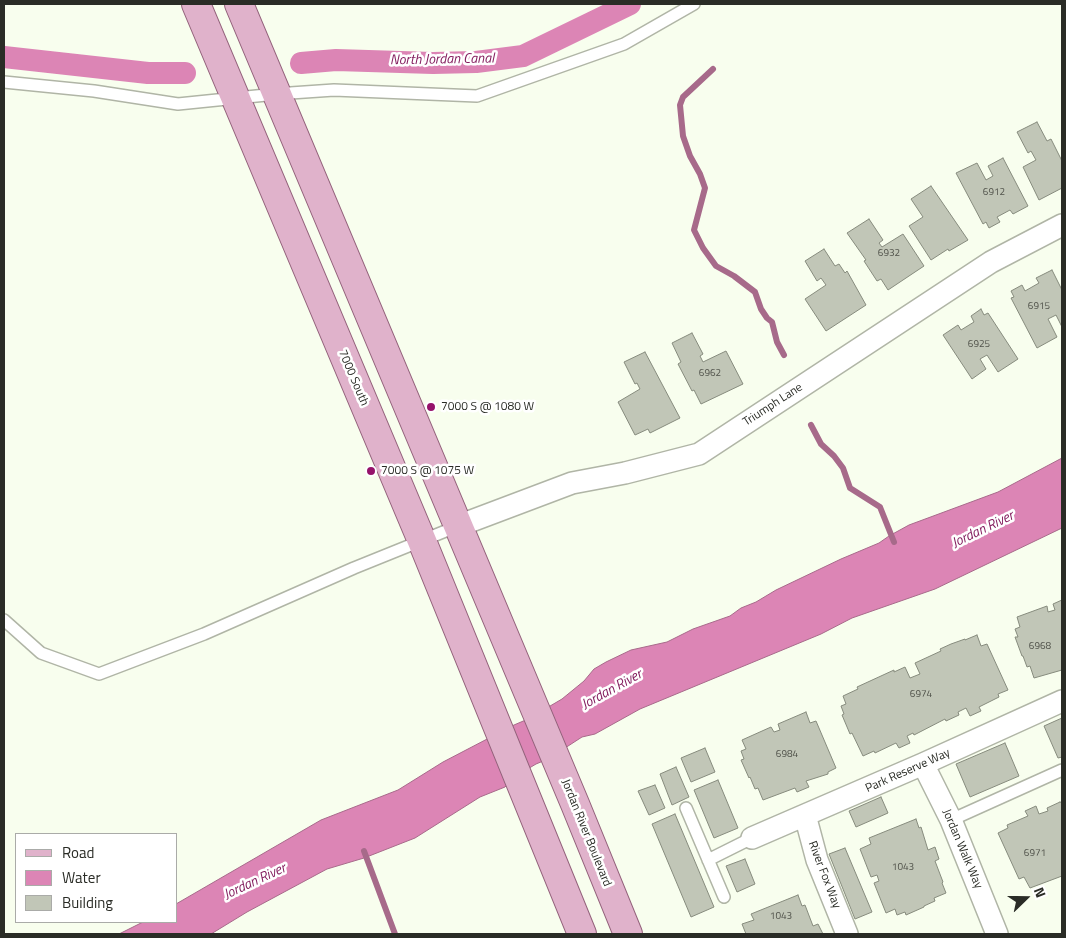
<!DOCTYPE html>
<html>
<head>
<meta charset="utf-8">
<style>
	body { margin:0 }
	#map { position:relative; width:1066px; height:938px; overflow:hidden; background:#f8feee; font-family:"Titillium Web",sans-serif }
	canvas { display:block }
	.frame { position:absolute; inset:0; border:5px solid #2a2c26; pointer-events:none }
	.legend { position:absolute; left:15px; top:833px; width:162px; height:90px; box-sizing:border-box; background:#fff; border:1px solid #aaaba8; margin:0; padding:6px 9px; list-style:none; font-size:15px; color:#2a2c26 }
	.legend li { display:flex; align-items:center; gap:10px; height:25px }
	.legend b { width:25px; border:1px solid #aaaba8 }
	.north { position:absolute; left:1001px; top:873px; width:50px; height:50px; -webkit-text-stroke:4px #fff; paint-order:stroke; rotate:68deg; font-size:14px; font-weight:700; line-height:20px; text-align:center; color:#2a2c26 }
	.north::after { content:''; display:block; margin:auto; width:18px; height:22px; background:#2a2c26; clip-path:polygon(50% 0,100% 100%,50% 72%,0 100%) }
</style>
</head>
<body>
<div id="map">
<canvas width="1066" height="938"></canvas>
<div class="frame"></div>
<ul class="legend">
<li><b style="height:6px;background:#e0b2cb"></b>Road</li>
<li><b style="height:14px;background:#dc85b5"></b>Water</li>
<li><b style="height:14px;background:#c1c6b7"></b>Building</li>
</ul>
<div class="north">N</div>
</div>
<script>
const context = document.querySelector('canvas').getContext('2d');
context.lineJoin = 'round';
function fillPath(path, color) { context.fillStyle = color; context.fill(path, 'evenodd'); }
const toPath = rows => new Path2D(rows.map(r => 'M' + r).join(''));
function strokePath(path, color, width, dash) { context.strokeStyle = color; context.lineWidth = width; context.lineCap = dash ? 'butt' : 'round'; context.setLineDash(dash || []); context.stroke(path); }
function write(font, color, halo, rows, align = 'center') {
  context.font = font + ' "Titillium Web",sans-serif'; context.lineWidth = 5; context.setLineDash([]); context.textBaseline = 'middle'; context.strokeStyle = halo; context.fillStyle = color; for (const [text, x, y, turn = 0] of rows) {
    context.save(); context.translate(x, y); context.rotate((+turn || 0) * Math.PI / 180); context.textAlign = isNaN(turn) ? turn : align; if (halo) context.strokeText(text, 0, 0); context.fillText(text, 0, 0); context.restore();
  }
}
const water = toPath([
	[1062,458,1062,528,935,589,852,618,821,634,640,709,595,734,582,737,548,759,536,764,516,776,505,787,480,797,415,838,364,858,327,869,247,912,211,934,119,934,143,922,176,922,176,904,321,820,398,790,443,762,514,725,528,719,562,699,584,681,594,669,606,662,631,650,667,642,693,629,730,616,741,608,756,602,776,590,841,559,879,543,889,536,909,525,998,492,1062,458]
]);
fillPath(water, '#dc85b5');
strokePath(water, '#a76a8a', 1);
strokePath(toPath([
	[713,69,683,97,680,105,683,136,690,156,700,174,705,188,694,230,703,248,716,266,734,276,755,292,761,309,767,318,772,322,777,342,784,355],
	[811,425,821,444,834,456,843,468,850,488,880,507,894,542],
	[364,851,395,934]
]), '#a76a8a', 6);
strokePath(toPath([
	[4,57,148,73,185,73],
	[301,63,336,60,433,63,476,62,523,56,630,4]
]), '#dc85b5', 22);
const building = toPath([
	[1037,122,1047,141,1051,139,1062,161,1062,188,1039,200,1023,167,1036,160,1031,151,1028,153,1017,132,1037,122],
	[1003,158,1028,206,1013,214,1010,210,997,217,1000,222,989,228,986,222,983,224,956,173,977,163,986,180,993,176,988,166,1003,158],
	[931,186,968,240,949,251,948,249,931,260,909,226,923,217,911,199,931,186],
	[869,219,883,240,879,243,882,247,903,234,924,266,888,290,881,279,877,281,864,261,866,260,847,233,869,219],
	[824,249,835,266,839,264,845,273,847,271,866,305,826,331,805,299,826,285,821,278,817,281,805,261,824,249],
	[1052,270,1062,290,1062,327,1056,315,1048,319,1057,337,1037,348,1011,298,1014,297,1011,291,1022,285,1025,291,1039,283,1036,278,1052,270],
	[981,309,984,315,988,313,1018,359,998,372,987,355,980,359,986,369,972,379,943,335,958,325,961,330,974,322,971,316,981,309],
	[692,333,703,354,700,356,703,362,726,351,743,384,701,404,694,390,692,391,678,364,681,362,672,343,692,333],
	[645,352,680,418,650,433,648,429,635,435,618,402,640,389,637,383,635,384,624,362,645,352],
	[1062,600,1062,670,1034,678,1030,666,1027,667,1023,656,1022,656,1015,637,1018,637,1015,629,1020,627,1017,617,1047,606,1048,612,1055,610,1053,604,1062,600],
	[977,635,981,646,987,644,1008,690,998,694,999,697,979,707,981,711,970,716,966,708,958,712,959,715,946,721,945,719,914,735,913,733,907,736,910,743,899,748,896,743,875,753,874,751,863,756,852,733,850,734,842,715,844,714,841,706,846,704,843,696,858,689,857,687,894,670,894,672,905,667,910,678,920,674,915,663,941,651,940,649,951,644,965,639,965,640,977,635],
	[806,712,810,723,816,721,836,768,828,772,828,774,806,781,809,787,797,792,795,788,763,800,758,788,755,789,750,777,749,778,741,760,744,759,741,751,746,749,742,740,771,727,774,732,780,730,778,724,806,712],
	[1062,718,1062,757,1058,758,1044,726,1062,718],
	[1005,743,1019,776,970,797,956,764,1005,743],
	[705,748,715,772,691,782,681,758,705,748],
	[676,767,689,797,672,805,660,774,676,767],
	[718,780,738,828,714,838,694,790,718,780],
	[655,785,665,808,649,815,638,791,655,785],
	[881,797,888,813,856,827,849,811,881,797],
	[1060,802,1062,803,1062,876,1030,888,1024,877,1019,879,998,833,1008,828,1007,825,1028,816,1025,811,1036,806,1039,814,1048,811,1047,808,1060,802],
	[675,814,714,907,691,917,652,824,675,814],
	[916,819,919,828,921,827,928,850,935,847,939,859,935,861,943,882,942,883,946,893,934,898,935,901,924,906,924,907,906,915,905,912,897,915,895,909,886,913,874,883,879,881,877,875,871,877,860,849,871,844,869,838,916,819],
	[845,848,872,912,855,919,829,854,845,848],
	[745,859,755,884,737,892,726,866,745,859],
	[798,895,802,906,805,905,813,926,818,924,823,934,746,934,742,924,754,920,751,914,798,895]
]);
fillPath(building, '#c1c6b7');
strokePath(building, '#868b7d', 1);
const lane = toPath([
	[4,82,94,91,178,104,276,94,334,90,477,96,624,44,694,4],
	[4,620,41,653,99,674,204,634,354,568,458,526],
	[686,808,724,897],
	[951,820,1062,770],
	[708,860,752,838]
]);
const street = toPath([
	[458,526,572,483,625,473,699,454,991,262,1062,225],
	[923,764,951,820,997,934],
	[805,815,817,860,847,934],
	[752,838,923,764,1062,701]
]);
const primary = toPath([
	[196,4,422,541,582,934],
	[239,4,575,804,628,934]
]);
strokePath(lane, '#b0b5a6', 14);
strokePath(street, '#b0b5a6', 24);
strokePath(primary, '#93627b', 30);
strokePath(lane, '#fff', 11);
strokePath(street, '#fff', 21);
strokePath(primary, '#e0b2cb', 28);
for (const [x, y, r, color] of [
	[431,407,5,"#95126a"],
	[371,471,5,"#95126a"]
]) { const dot = new Path2D(); dot.arc(x, y, r, 0, 2 * Math.PI); context.fillStyle = color; context.fill(dot); strokePath(dot, '#fff', 2); }
write('10px', '#50524a', null, [
	["6912",994,193],
	["6932",889,254],
	["6915",1039,307],
	["6925",979,345],
	["6962",710,374],
	["6968",1040,647],
	["6974",921,695],
	["6984",787,755],
	["6971",1035,854],
	["1043",903,868],
	["1043",781,917]
]);
write('12px', '#2a2c26', '#fff', [
	["7000 South",353,378,67],
	["Triumph Lane",773,405,-33],
	["Park Reserve Way",908,771,-24],
	["Jordan River Boulevard",586,833,68],
	["Jordan Walk Way",962,849,67],
	["River Fox Way",824,875,69]
]);
write('12px', '#2a2c26', '#fff', [
	["7000 S @ 1080 W",441,407],
	["7000 S @ 1075 W",381,471]
], 'left');
write('italic 14px', '#841e5f', '#fff', [
	["North Jordan Canal",442,60,-1],
	["Jordan River",983,530,-26],
	["Jordan River",612,690,-29],
	["Jordan River",255,882,-25]
]);
</script>
</body>
</html>
